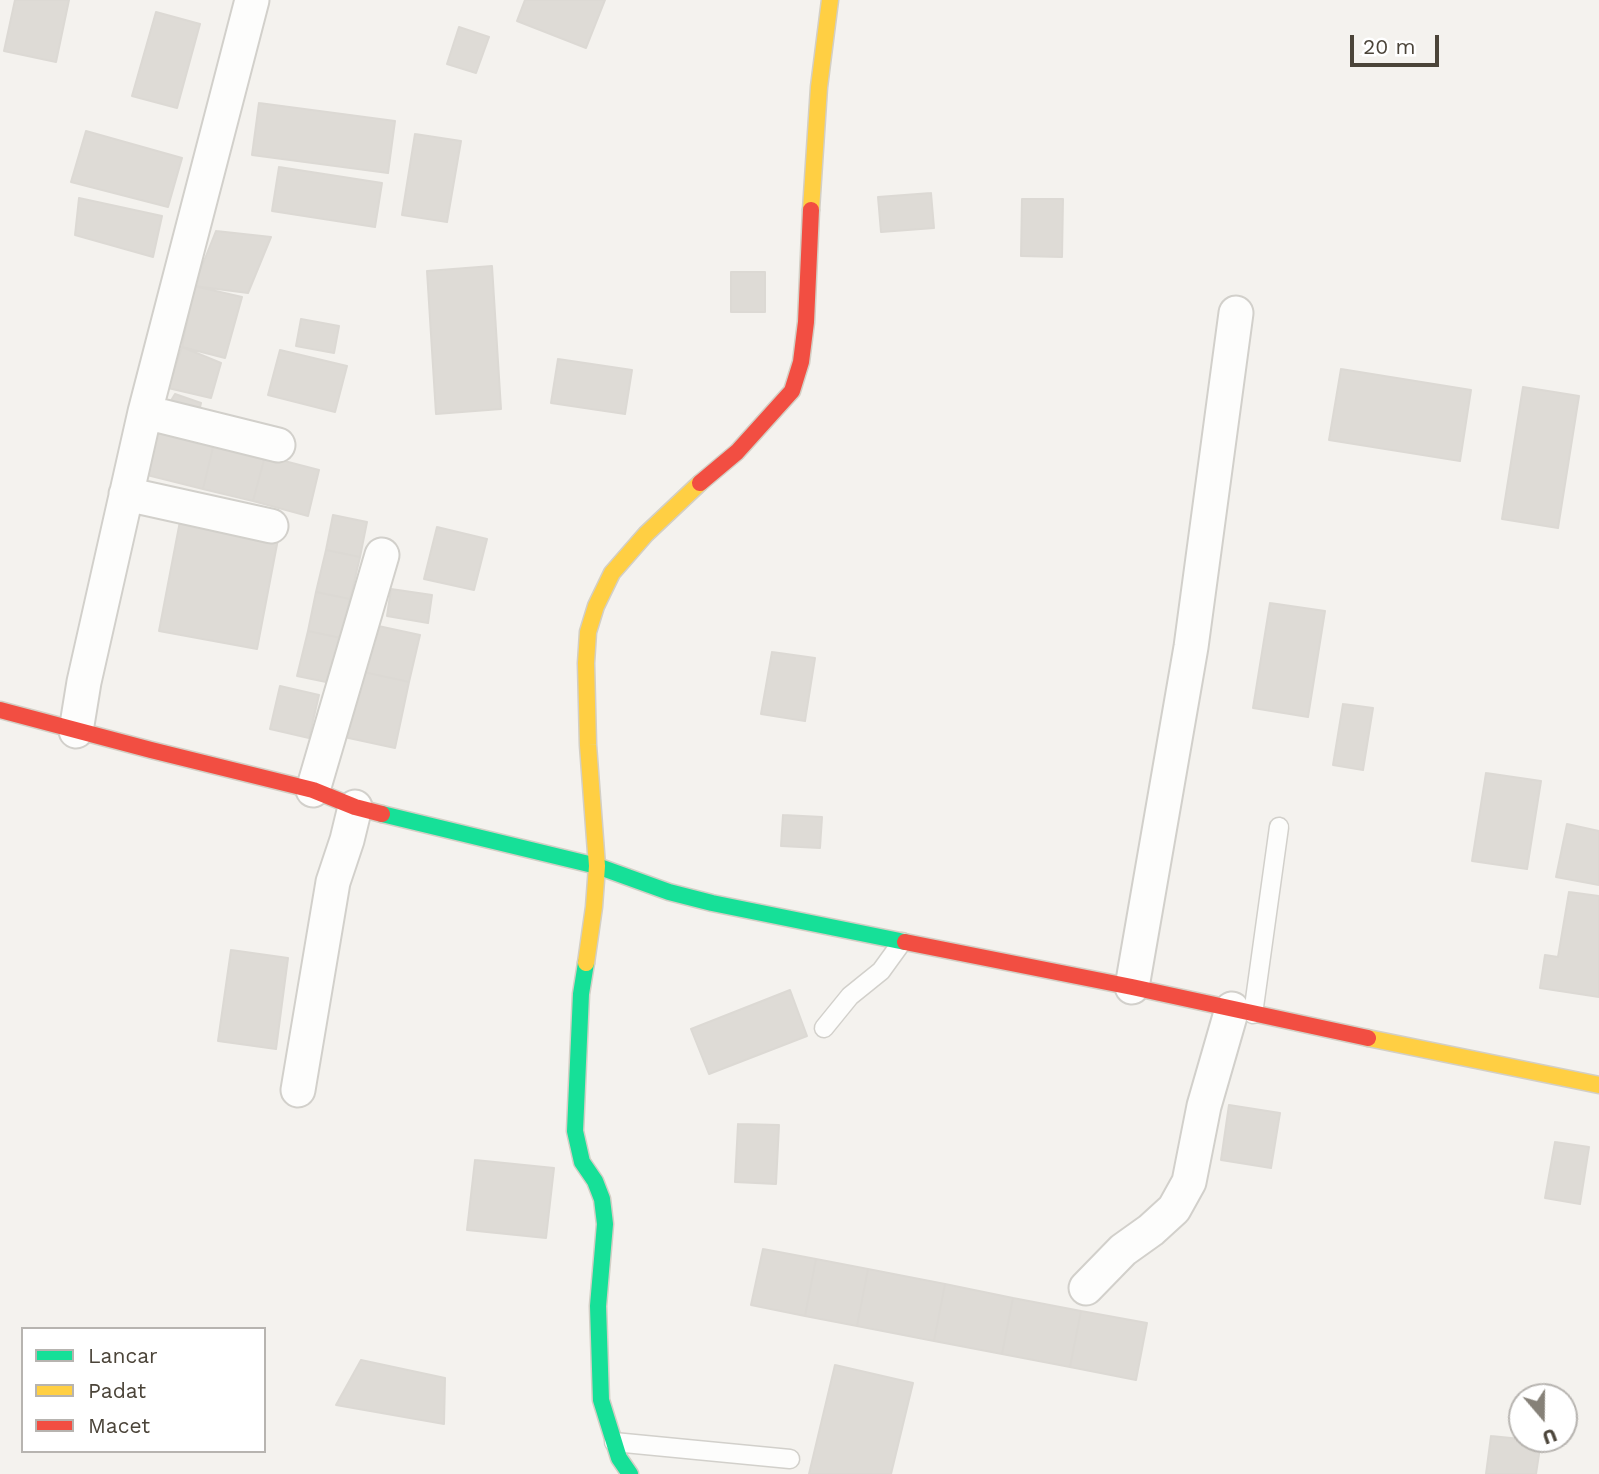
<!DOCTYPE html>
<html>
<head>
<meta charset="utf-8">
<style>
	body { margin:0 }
	#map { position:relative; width:1599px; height:1474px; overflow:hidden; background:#f4f2ee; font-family:"Work Sans",sans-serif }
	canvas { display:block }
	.legend { position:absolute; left:21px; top:1327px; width:245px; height:126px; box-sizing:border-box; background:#fff; border:2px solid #b7b4b0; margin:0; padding:9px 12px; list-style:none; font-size:21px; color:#4b4439 }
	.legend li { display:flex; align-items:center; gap:14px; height:35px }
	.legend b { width:35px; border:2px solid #b7b4b0 }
	.north { position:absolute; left:1508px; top:1383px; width:70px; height:70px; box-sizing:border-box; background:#fff; border:2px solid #b7b4b0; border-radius:50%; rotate:160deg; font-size:19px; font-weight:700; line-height:28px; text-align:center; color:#4b4439 }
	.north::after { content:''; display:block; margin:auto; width:24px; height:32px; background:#868178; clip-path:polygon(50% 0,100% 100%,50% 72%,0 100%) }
	.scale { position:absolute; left:1350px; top:35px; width:89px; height:32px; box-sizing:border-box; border:4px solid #4b4439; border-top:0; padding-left:9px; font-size:21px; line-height:24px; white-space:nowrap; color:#4b4439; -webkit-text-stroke:5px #fff; paint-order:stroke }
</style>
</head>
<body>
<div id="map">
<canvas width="1599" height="1474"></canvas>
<ul class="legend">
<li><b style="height:9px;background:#16e098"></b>Lancar</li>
<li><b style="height:9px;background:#ffcf43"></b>Padat</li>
<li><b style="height:9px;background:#f24e42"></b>Macet</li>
</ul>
<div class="north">U</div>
<div class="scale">20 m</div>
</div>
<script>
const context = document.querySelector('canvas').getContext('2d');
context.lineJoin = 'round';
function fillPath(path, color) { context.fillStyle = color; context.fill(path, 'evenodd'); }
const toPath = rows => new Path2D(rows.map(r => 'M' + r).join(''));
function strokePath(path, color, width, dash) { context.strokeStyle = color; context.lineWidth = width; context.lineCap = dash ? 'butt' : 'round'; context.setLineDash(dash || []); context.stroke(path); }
const building = toPath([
	[15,0,69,0,56,62,4,51,15,0],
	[525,0,605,0,586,48,517,21,525,0],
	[156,12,200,24,177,108,132,96,156,12],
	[459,27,489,37,476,73,447,64,459,27],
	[259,103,395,121,388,173,252,155,259,103],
	[86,131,182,158,168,207,71,182,86,131],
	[415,134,461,141,447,222,402,215,415,134],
	[279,167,382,183,375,227,272,211,279,167],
	[931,193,934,228,881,232,878,197,931,193],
	[79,198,162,216,153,257,75,235,79,198],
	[1022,199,1063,199,1062,257,1021,256,1022,199],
	[216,231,271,237,248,293,194,286,216,231],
	[492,266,501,409,436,414,427,271,492,266],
	[731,272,765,272,765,312,731,312,731,272],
	[194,286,242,297,225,358,182,347,194,286],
	[301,319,339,326,334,353,296,346,301,319],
	[182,347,221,363,211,398,168,388,182,347],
	[280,350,347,366,335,412,268,395,280,350],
	[558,359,632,370,625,414,551,403,558,359],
	[1341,369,1471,390,1460,461,1329,440,1341,369],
	[1523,387,1579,396,1558,528,1502,519,1523,387],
	[175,394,201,403,198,416,164,412,175,394],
	[159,429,214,443,203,489,147,475,159,429],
	[214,443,265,456,253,501,203,489,214,443],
	[265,456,319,470,308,516,253,501,265,456],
	[333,515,367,522,360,557,326,550,333,515],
	[181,516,279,534,257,649,159,631,181,516],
	[437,527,487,539,474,590,424,579,437,527],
	[326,550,360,557,350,599,316,592,326,550],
	[391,589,432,595,428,623,387,616,391,589],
	[316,592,350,599,341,638,308,631,316,592],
	[1270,603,1325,611,1308,717,1253,708,1270,603],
	[369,624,420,635,409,682,359,671,369,624],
	[308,631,341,638,331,683,297,676,308,631],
	[772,652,815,658,805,721,761,714,772,652],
	[359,671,409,682,395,748,344,737,359,671],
	[280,686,319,695,309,738,270,729,280,686],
	[1343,704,1373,708,1363,770,1333,765,1343,704],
	[1486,773,1541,781,1527,869,1472,861,1486,773],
	[783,815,822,817,820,848,781,846,783,815],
	[1567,824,1599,831,1599,885,1556,877,1567,824],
	[1569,892,1599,896,1599,997,1540,988,1545,955,1558,957,1569,892],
	[231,950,288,958,276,1049,218,1041,231,950],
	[790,990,807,1036,709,1074,691,1029,790,990],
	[1229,1105,1280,1113,1271,1168,1221,1160,1229,1105],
	[738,1124,779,1125,776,1184,735,1182,738,1124],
	[1555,1142,1589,1147,1580,1204,1545,1198,1555,1142],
	[475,1160,554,1168,546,1238,467,1230,475,1160],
	[763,1249,816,1259,805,1316,751,1305,763,1249],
	[816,1259,868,1269,857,1326,805,1316,816,1259],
	[868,1269,945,1284,934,1341,857,1326,868,1269],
	[945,1284,1013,1298,1002,1354,934,1341,945,1284],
	[1013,1298,1081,1311,1070,1367,1002,1354,1013,1298],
	[1081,1311,1147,1323,1136,1380,1070,1367,1081,1311],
	[361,1360,445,1378,444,1424,336,1405,361,1360],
	[835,1365,913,1383,891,1474,809,1474,835,1365],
	[1491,1436,1541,1441,1536,1474,1486,1474,1491,1436]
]);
fillPath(building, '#dedbd6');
strokePath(building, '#dcd9d4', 2);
const lane = toPath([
	[1253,1014,1279,827],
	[824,1028,850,996,881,971,902,942],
	[614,1442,790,1459]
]);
const street = toPath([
	[145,412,278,445],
	[126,494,271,526],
	[76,731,84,682,145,412,252,0],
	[313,790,382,555],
	[1132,987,1191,647,1236,313],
	[298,1090,333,882,347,840,355,807],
	[1086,1288,1123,1250,1151,1230,1174,1209,1189,1182,1204,1106,1232,1009]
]);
const fast = toPath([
	[382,814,597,866,669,892,712,903,905,942],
	[586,963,581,994,575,1131,582,1162,595,1181,602,1199,605,1224,598,1306,601,1400,619,1458,630,1474]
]);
const slow = toPath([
	[811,210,819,87,830,0],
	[586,963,594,907,597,866,588,745,586,663,588,632,596,606,612,573,646,534,700,483],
	[1368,1038,1599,1085]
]);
const jam = toPath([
	[700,483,737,452,792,391,801,362,806,322,811,210],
	[0,710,151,750,313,790,355,807,382,814],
	[905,942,1132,987,1368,1038]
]);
strokePath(lane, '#d2d0cb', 21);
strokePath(street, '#d2d0cb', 37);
strokePath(fast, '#d3cfc5', 19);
strokePath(slow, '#d3cfc5', 19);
strokePath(jam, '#d3cfc5', 19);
strokePath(lane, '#fdfdfc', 18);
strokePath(street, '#fdfdfc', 33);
strokePath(fast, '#16e098', 16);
strokePath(slow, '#ffcf43', 16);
strokePath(jam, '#f24e42', 16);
</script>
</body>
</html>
